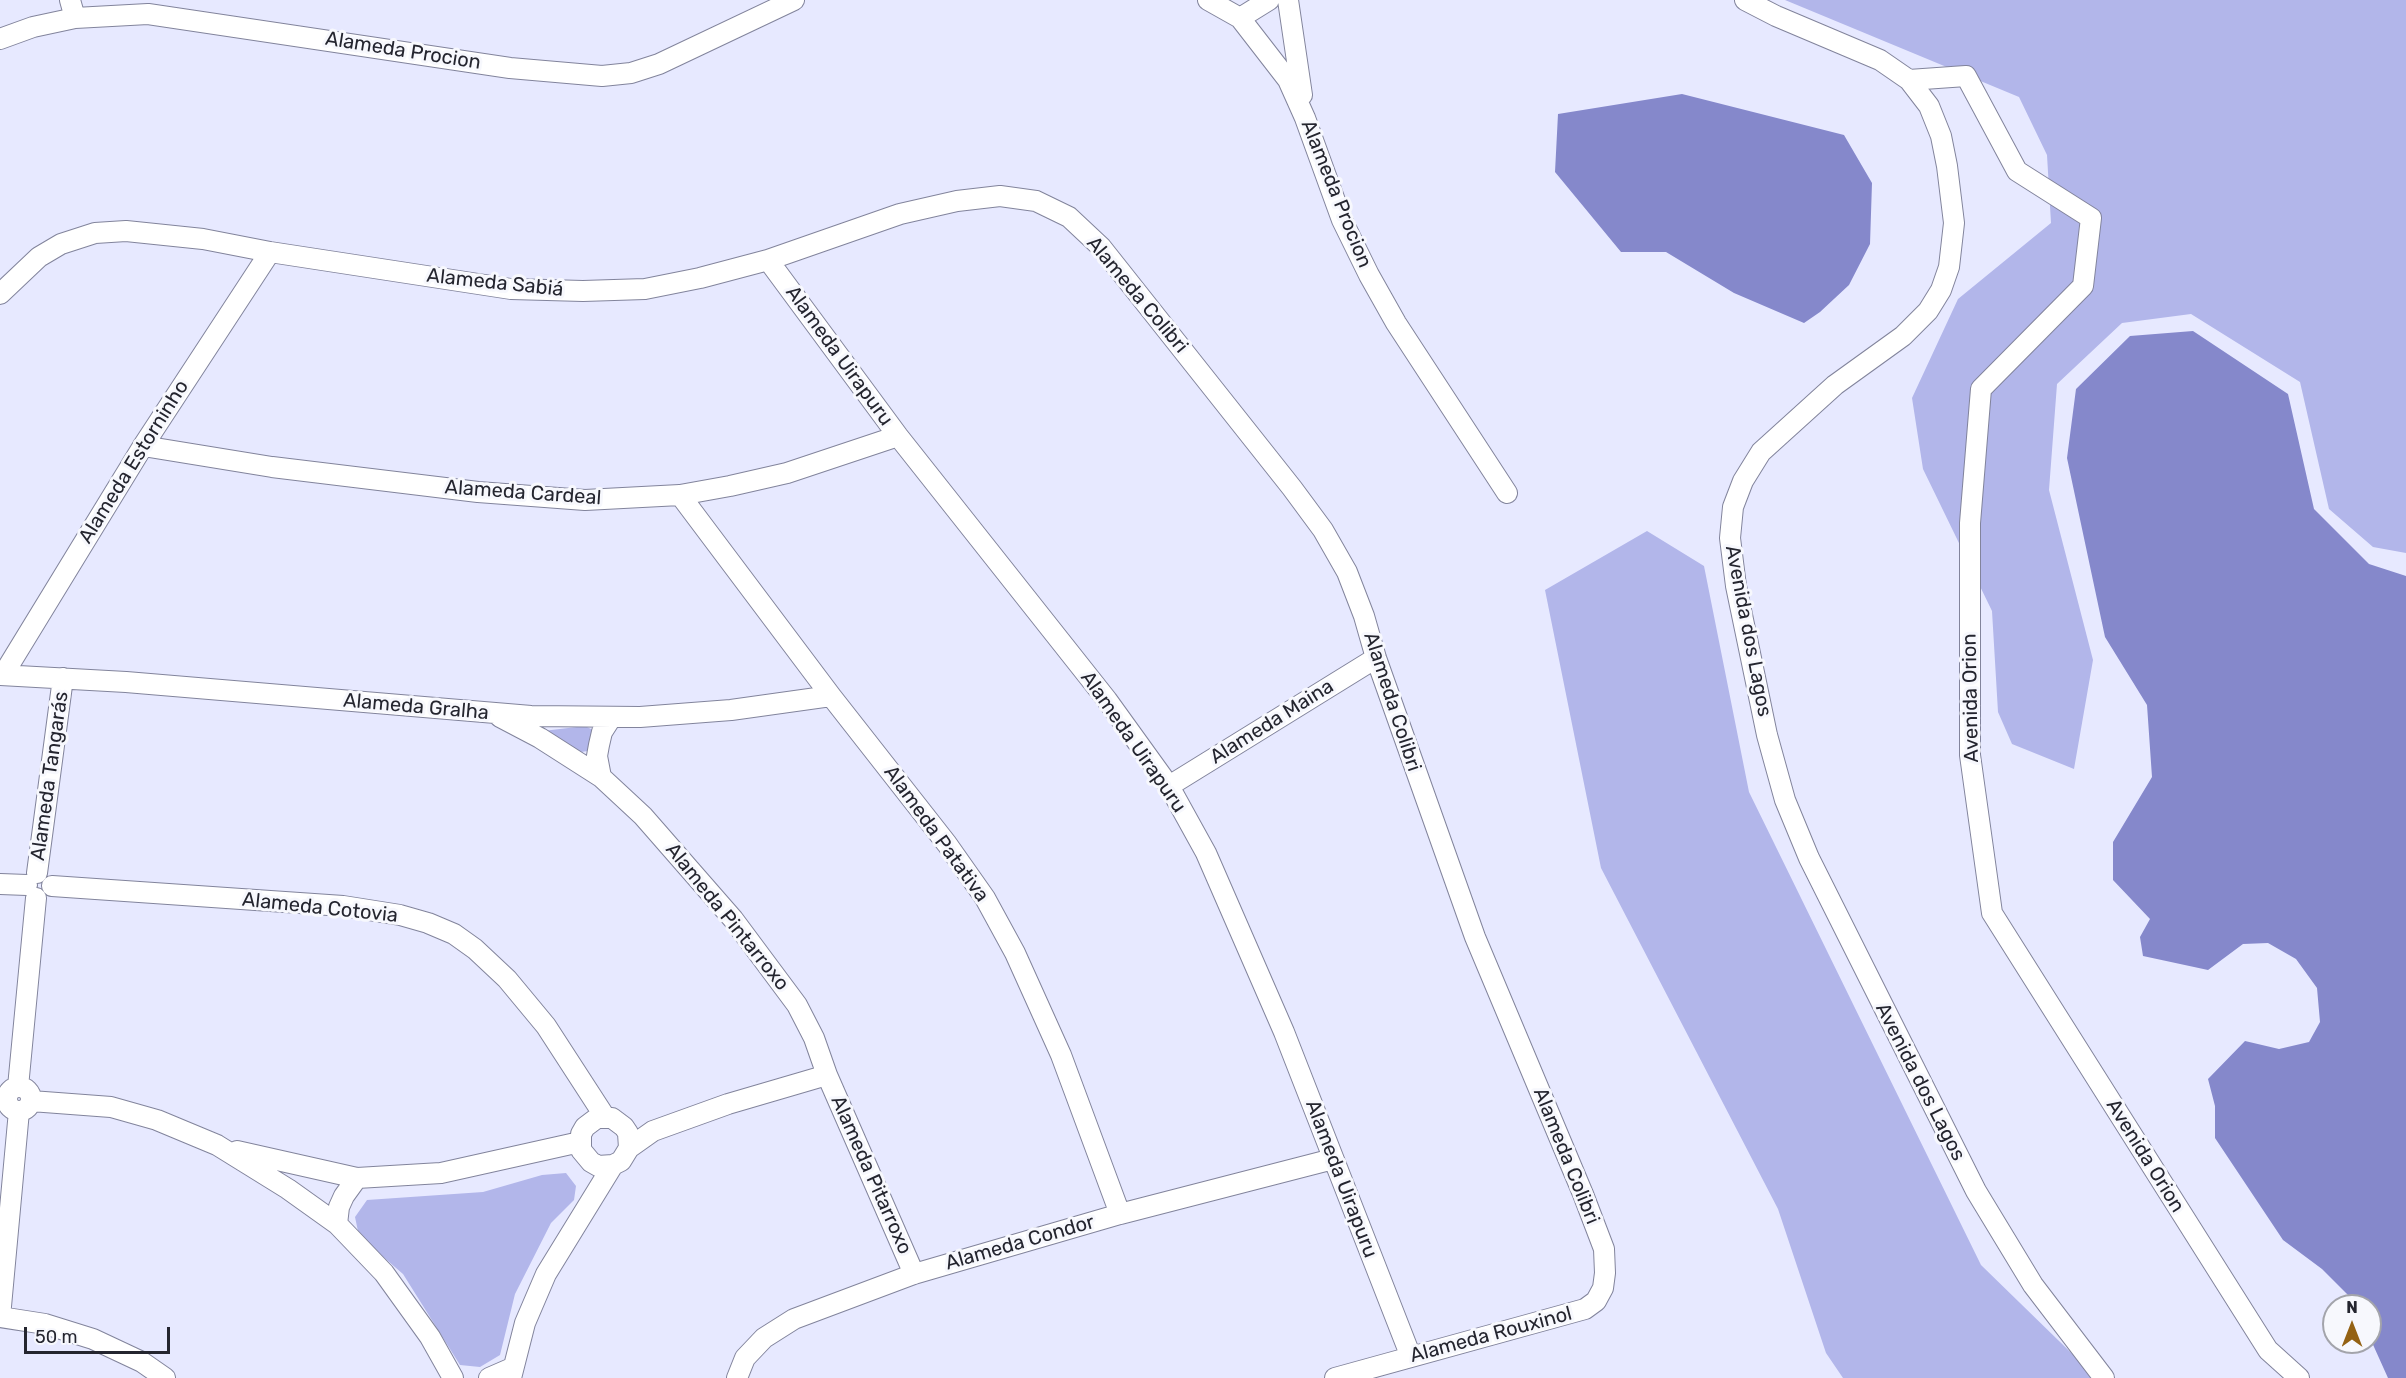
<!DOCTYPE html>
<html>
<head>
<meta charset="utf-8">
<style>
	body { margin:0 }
	#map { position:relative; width:2406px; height:1378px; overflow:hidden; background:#e7e9ff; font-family:Rubik,sans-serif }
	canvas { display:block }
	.north { position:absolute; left:2322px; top:1294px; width:60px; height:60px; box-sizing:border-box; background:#f7f8fd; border:2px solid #a3a4ab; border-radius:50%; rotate:0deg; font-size:16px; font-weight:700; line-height:24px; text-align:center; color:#24252f }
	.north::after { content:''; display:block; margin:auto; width:21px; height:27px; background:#946214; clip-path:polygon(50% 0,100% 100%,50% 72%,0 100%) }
	.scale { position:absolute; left:24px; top:1327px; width:146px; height:27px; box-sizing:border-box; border:3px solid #24252f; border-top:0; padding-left:8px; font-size:18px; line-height:21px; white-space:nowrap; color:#24252f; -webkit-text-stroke:4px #f7f8fd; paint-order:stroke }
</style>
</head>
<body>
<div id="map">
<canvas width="2406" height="1378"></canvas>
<div class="north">N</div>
<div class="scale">50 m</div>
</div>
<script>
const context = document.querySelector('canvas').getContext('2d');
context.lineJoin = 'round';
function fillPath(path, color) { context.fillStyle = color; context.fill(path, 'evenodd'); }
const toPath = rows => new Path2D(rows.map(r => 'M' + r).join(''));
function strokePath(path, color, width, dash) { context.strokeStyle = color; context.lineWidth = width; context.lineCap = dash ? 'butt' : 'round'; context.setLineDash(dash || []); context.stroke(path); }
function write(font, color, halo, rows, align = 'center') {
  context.font = font + ' Rubik,sans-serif'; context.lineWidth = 6; context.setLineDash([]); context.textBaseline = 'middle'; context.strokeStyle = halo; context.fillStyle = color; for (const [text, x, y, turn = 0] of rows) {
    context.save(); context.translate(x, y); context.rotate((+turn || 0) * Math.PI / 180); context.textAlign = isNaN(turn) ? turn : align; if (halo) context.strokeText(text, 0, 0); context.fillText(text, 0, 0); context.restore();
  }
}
fillPath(toPath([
	[1785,0,2406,0,2406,553,2373,547,2329,509,2300,382,2191,314,2122,323,2057,384,2049,490,2093,660,2074,769,2012,744,1998,712,1992,611,1923,469,1912,398,1958,299,2051,223,2047,155,2019,97],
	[1647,531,1704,566,1749,792,1981,1265,2097,1378,1843,1378,1826,1353,1778,1209,1601,868,1545,590],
	[585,726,593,730,588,751,581,752,543,731],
	[566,1173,576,1186,574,1200,551,1223,515,1294,500,1355,480,1367,460,1365,403,1274,359,1236,355,1217,367,1200,483,1192,542,1175]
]), '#b2b6ea');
fillPath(toPath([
	[1682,94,1844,135,1872,183,1870,244,1849,285,1820,312,1804,323,1734,293,1666,252,1621,252,1555,172,1558,114],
	[2193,331,2288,394,2314,509,2369,564,2406,576,2406,1378,2388,1378,2370,1338,2370,1306,2355,1306,2352,1299,2322,1269,2283,1240,2215,1138,2215,1106,2208,1079,2245,1041,2279,1049,2309,1042,2320,1022,2317,988,2296,959,2268,943,2243,944,2208,970,2143,956,2140,937,2150,919,2113,880,2113,842,2152,777,2147,705,2105,637,2067,458,2076,389,2130,336]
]), '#8588cb');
const minor = toPath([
	[70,0,75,18],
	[1208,0,1240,18,1288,80,1305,118,1342,220,1369,275,1396,323,1507,493],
	[1288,0,1302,95],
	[1745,0,1776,16,1880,60,1909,80,1929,106,1941,136,1947,166,1954,223,1949,267,1941,290,1928,311,1903,336,1835,385,1761,452,1743,481,1733,507,1730,538,1736,586,1767,735,1785,800,1809,858,1976,1191,2033,1285,2104,1378],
	[1240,18,1269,0],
	[0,39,33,27,75,18,148,14,510,68,602,76,631,73,659,64,794,0],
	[1909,80,1966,76,2017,171,2091,218,2083,286,1981,389,1970,523,1970,755,1992,913,2268,1350,2299,1378],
	[768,260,898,436,1107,700,1169,786,1206,853,1284,1032,1411,1357],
	[0,294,39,257,61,244,95,233,126,231,203,239,270,252,511,289,583,291,645,289,700,278,768,260,900,214,957,201,1000,196,1036,201,1069,217,1101,247,1292,488,1323,530,1347,572,1364,616,1376,658,1475,937,1583,1194,1604,1249,1605,1273,1603,1288,1596,1301,1585,1309,1335,1378],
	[143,446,272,467,478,492,585,500,680,495,730,486,787,473,898,436],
	[680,495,831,696,947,844,985,898,1015,953,1061,1055,1120,1214],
	[0,675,126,682,531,716,640,717,731,710,831,696],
	[3,675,143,446,270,252],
	[500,717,540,738,601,777,643,816,733,919,797,1005,814,1038,827,1075,914,1274],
	[601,777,597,756,599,745,602,732,611,718],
	[1169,786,1376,658],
	[37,873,63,678],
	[0,884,27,885],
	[52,886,343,906,400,915,428,923,454,934,475,949,507,979,546,1026,605,1117],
	[18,1087,36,898],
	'7 1099a12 12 0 1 1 24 0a12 12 0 1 1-24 0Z',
	[31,1101,111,1107,157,1120,217,1145,288,1189,337,1224,384,1273,430,1337,453,1378],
	[629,1148,653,1131,728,1104,827,1075],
	[237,1151,357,1178,441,1173,580,1142],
	[337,1224,339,1207,344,1196,357,1178],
	[0,1317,19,1111],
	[0,1317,45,1324,93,1339,142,1362,165,1378],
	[489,1378,512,1368],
	[511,1378,525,1323,546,1274,613,1165,621,1161,629,1148,628,1133,624,1127,612,1118,597,1118,585,1127,581,1134,581,1150,591,1162,598,1166,613,1165],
	[737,1378,745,1358,764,1338,794,1319,914,1274,1120,1214,1333,1159]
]);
strokePath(minor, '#82849c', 22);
strokePath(minor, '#fff', 20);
write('20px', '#24252f', '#f7f8fd', [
	["Alameda Procion",403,51,9],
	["Alameda Procion",1336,194,68],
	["Alameda Sabiá",495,283,6],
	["Alameda Colibri",1137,295,50],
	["Alameda Uirapuru",839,356,54],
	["Alameda Estorninho",134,462,-58],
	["Alameda Cardeal",523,493,4],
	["Avenida dos Lagos",1748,631,79],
	["Avenida Orion",1971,698,-91],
	["Alameda Colibri",1392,702,72],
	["Alameda Gralha",416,707,5],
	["Alameda Maina",1272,722,-32],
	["Alameda Uirapuru",1133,742,55],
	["Alameda Tangarás",50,776,-82],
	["Alameda Patativa",936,834,54],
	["Alameda Cotovia",320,908,6],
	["Alameda Pintarroxo",727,917,51],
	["Avenida dos Lagos",1920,1082,63],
	["Alameda Colibri",1566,1156,68],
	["Avenida Orion",2145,1156,58],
	["Alameda Pitarroxo",871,1175,66],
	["Alameda Uirapuru",1341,1179,69],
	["Alameda Condor",1020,1243,-16],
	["Alameda Rouxinol",1491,1335,-15]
]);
</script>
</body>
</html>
